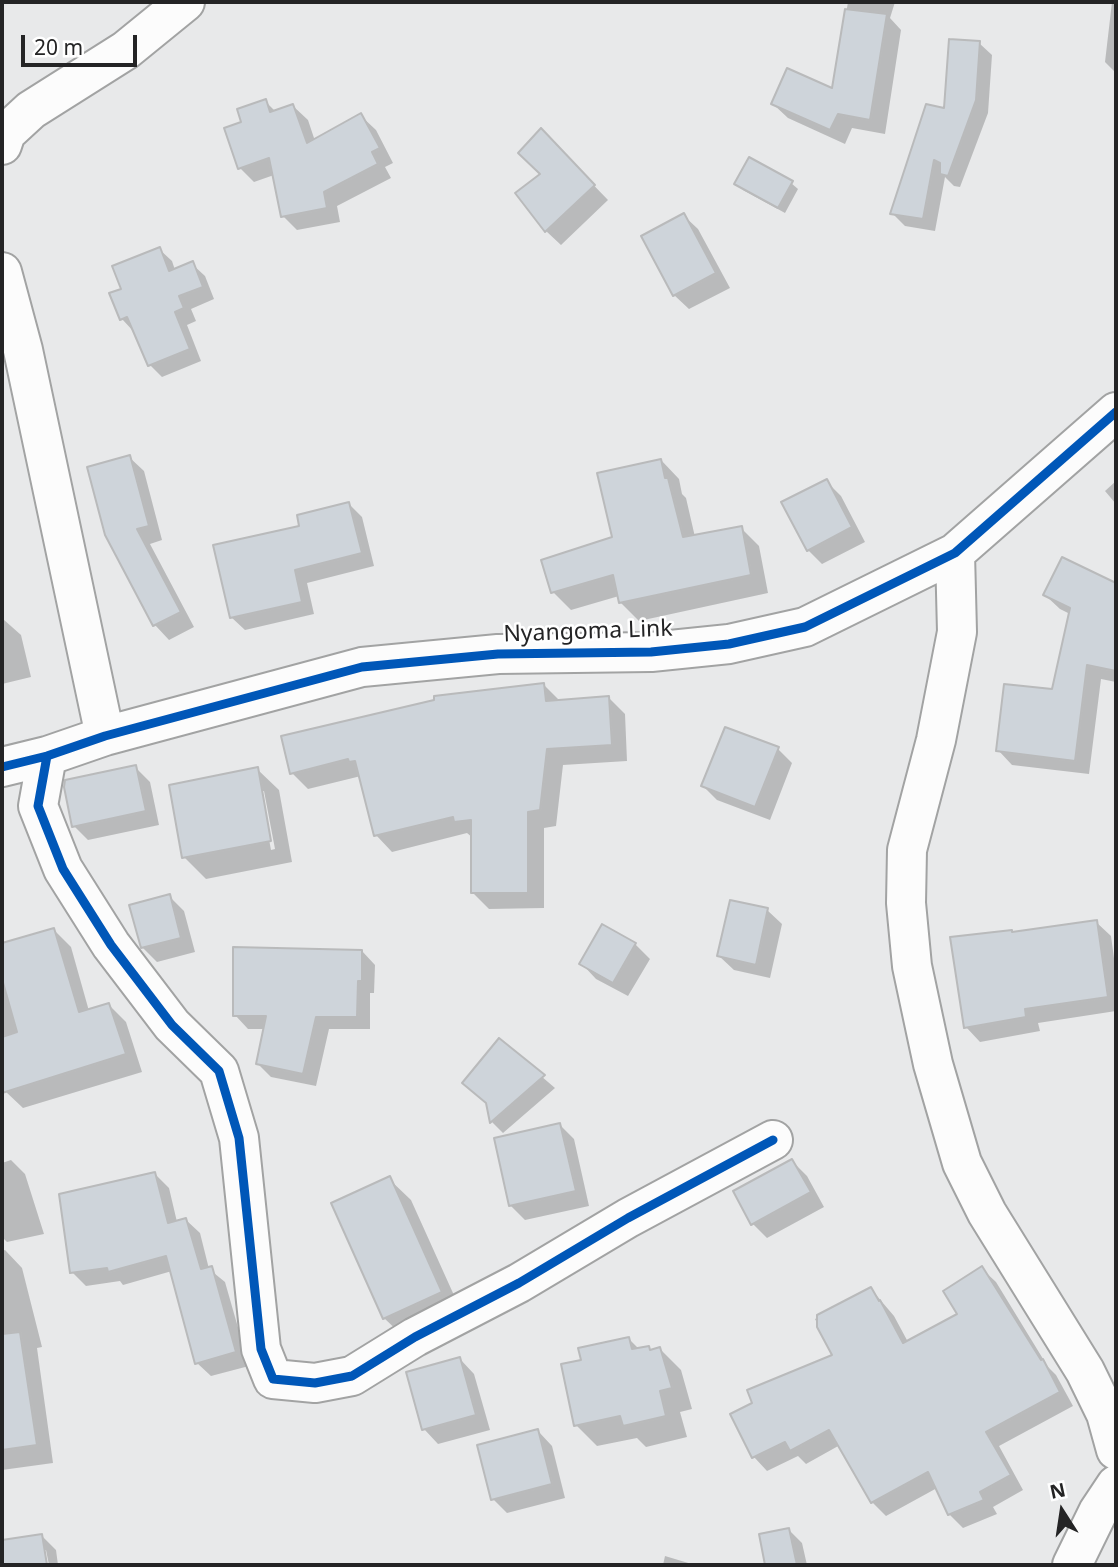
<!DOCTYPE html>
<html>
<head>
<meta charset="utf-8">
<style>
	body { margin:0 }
	#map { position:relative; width:1118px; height:1567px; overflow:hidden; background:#e8e9ea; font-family:"Noto Sans",sans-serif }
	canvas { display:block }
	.frame { position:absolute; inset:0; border:4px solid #242425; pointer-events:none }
	.north { position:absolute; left:1027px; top:1476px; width:70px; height:70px; -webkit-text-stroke:5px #fff; paint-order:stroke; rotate:348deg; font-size:19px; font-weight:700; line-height:28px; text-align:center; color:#242425 }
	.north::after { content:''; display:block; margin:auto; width:24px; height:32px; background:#242425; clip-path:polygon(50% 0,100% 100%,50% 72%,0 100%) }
	.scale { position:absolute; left:21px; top:35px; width:116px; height:32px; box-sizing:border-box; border:4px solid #242425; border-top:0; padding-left:9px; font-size:21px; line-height:24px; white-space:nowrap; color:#242425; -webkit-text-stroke:5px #fff; paint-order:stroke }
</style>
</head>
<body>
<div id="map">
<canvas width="1118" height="1567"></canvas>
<div class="frame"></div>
<div class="north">N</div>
<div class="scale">20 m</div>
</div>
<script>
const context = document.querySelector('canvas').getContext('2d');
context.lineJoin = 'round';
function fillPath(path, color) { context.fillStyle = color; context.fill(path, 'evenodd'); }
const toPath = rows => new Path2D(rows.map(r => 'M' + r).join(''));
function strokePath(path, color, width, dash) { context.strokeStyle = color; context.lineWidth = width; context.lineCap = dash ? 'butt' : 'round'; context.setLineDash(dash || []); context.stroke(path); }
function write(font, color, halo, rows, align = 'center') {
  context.font = font + ' "Noto Sans",sans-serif'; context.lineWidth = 5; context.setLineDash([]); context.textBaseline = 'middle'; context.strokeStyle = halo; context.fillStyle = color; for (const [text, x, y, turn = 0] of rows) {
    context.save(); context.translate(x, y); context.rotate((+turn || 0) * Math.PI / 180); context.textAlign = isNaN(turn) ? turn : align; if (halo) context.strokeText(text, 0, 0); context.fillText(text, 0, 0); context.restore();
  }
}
fillPath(toPath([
	[848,2,895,2,890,18,901,30,885,134,852,128,845,144,788,118,773,104,833,91],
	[1112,2,1116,2,1116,73,1105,62],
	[979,43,992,55,988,113,960,187,954,186,945,177,935,231,905,226,892,213],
	[265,101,276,112,293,106,308,120,315,141,361,116,376,130,393,163,385,167,391,178,337,206,340,222,297,230,283,216,274,175,254,182,240,168,243,123],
	[541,131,608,200,561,245,546,231,518,193,542,174],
	[737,183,791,183,798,189,785,213,743,190],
	[683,215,698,229,730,288,689,309,674,295],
	[159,249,172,261,175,270,192,264,205,276,214,299,191,309,196,321,187,325,201,361,162,377,150,365,134,332,122,319,123,290],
	[129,457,144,471,162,540,150,544,194,627,169,640,155,625,106,535],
	[661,460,679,479,682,494,686,498,695,537,741,528,759,546,768,593,639,621,621,603,619,596,571,610,553,592,614,538],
	[826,481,841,496,865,542,822,564,808,550],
	[1116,481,1116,504,1105,491],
	[349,504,362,517,374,566,307,583,314,614,245,630,231,617,302,527],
	[1062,559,1116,585,1116,682,1101,679,1089,774,1012,765,998,750,1054,691,1070,614,1060,609,1045,595],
	[2,614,3,619,21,635,31,677,2,684],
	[544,685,560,701,609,698,625,714,627,761,563,765,556,826,544,828,544,908,489,909,473,893,473,838,467,833,392,852,376,835,361,776,308,789,292,773],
	[778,749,792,763,770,820,717,800,703,786],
	[135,767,150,782,159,825,88,840,74,826],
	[257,769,279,790,292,862,206,879,184,857],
	[260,791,264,791,275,849,271,850],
	[169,896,184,911,195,952,157,962,142,947],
	[767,910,782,924,770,978,734,970,719,956],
	[1096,922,1111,936,1116,973,1116,1011,1038,1023,1040,1031,980,1042,966,1027,1013,934],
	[54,930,71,947,89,1011,109,1005,126,1022,142,1072,23,1108,5,1091,2,1079,2,945],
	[635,944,650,959,628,996,596,979,582,964],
	[362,951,375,965,374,993,370,993,370,1029,329,1029,316,1086,271,1077,258,1064,265,1029,248,1029,235,1015],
	[499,1040,555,1088,503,1133,492,1122,488,1104],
	[560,1125,574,1139,589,1206,525,1220,510,1205],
	[11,1160,25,1174,44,1234,7,1242,2,1237,2,1163],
	[792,1161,807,1176,824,1207,767,1238,753,1224],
	[155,1174,169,1188,177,1222,186,1220,200,1233,209,1269,225,1282,249,1366,211,1376,197,1363,172,1271,123,1285,120,1281,86,1286,72,1272],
	[389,1179,411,1200,462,1313,406,1339,384,1318],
	[5,1250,22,1268,42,1347,37,1348,53,1463,2,1470,2,1251],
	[982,1269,996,1282,1048,1367,1056,1375,1073,1406,999,1446,1023,1490,993,1507,997,1514,963,1528,949,1514,937,1488,886,1516,872,1502,840,1445,806,1464,798,1456,767,1471,754,1457,834,1356,815,1319,871,1289,894,1316,908,1342,960,1314],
	[629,1339,639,1349,648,1347,652,1351,660,1349,681,1370,692,1409,680,1412,687,1437,646,1447,637,1438,597,1446,576,1425,583,1361],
	[460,1359,474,1374,490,1430,438,1444,424,1429],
	[538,1431,552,1446,565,1498,507,1513,493,1499],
	[789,1530,802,1543,807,1565,767,1565,761,1535],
	[41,1535,56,1550,58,1565,49,1565,46,1550,43,1550,45,1565,5,1565,2,1542],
	[665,1556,695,1565,700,1565,663,1565]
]), '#0003');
const building = toPath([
	[845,9,887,14,870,120,838,114,830,130,771,104,787,68,832,88,845,9],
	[949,39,980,41,976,100,948,176,940,174,940,163,934,160,923,219,890,214,926,104,944,108,949,39],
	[266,99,270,112,293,104,307,143,361,113,380,148,372,152,378,164,324,192,327,208,281,217,269,158,238,169,224,128,241,122,237,109,266,99],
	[541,128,595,185,545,232,515,193,540,174,518,153,541,128],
	[749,157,793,181,778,208,734,184,749,157],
	[684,213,716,273,673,296,641,236,684,213],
	[160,247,169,271,193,261,203,287,179,296,184,308,175,312,190,349,148,366,127,317,120,320,109,293,121,289,112,266,160,247],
	[130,455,149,526,137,529,181,612,153,626,105,535,87,467,130,455],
	[661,459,665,478,668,478,683,537,742,526,751,575,619,603,613,575,551,593,541,560,612,537,597,473,661,459],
	[827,479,852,527,807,551,781,502,827,479],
	[349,502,362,553,295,570,302,602,230,618,213,545,299,526,297,515,349,502],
	[1062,557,1116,583,1116,671,1087,665,1075,761,996,751,1004,684,1052,689,1070,608,1043,595,1062,557],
	[544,683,546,701,609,696,612,745,547,749,540,810,528,812,528,893,471,893,471,820,454,822,453,817,374,836,355,761,349,762,348,759,290,774,281,736,434,700,434,696,544,683],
	[725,727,779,747,755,807,701,786,725,727],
	[136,765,146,811,72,827,64,787,65,780,136,765],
	[258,767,271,841,182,858,169,785,258,767],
	[170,894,181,938,141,948,129,905,170,894],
	[730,900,768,908,756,965,717,956,730,900],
	[1097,920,1108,997,1025,1009,1026,1017,964,1028,950,937,1012,930,1012,932,1097,920],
	[602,924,636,943,613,983,579,964,602,924],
	[54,928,79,1012,109,1003,126,1054,2,1093,2,1037,17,1032,2,979,2,943,54,928],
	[233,947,362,950,362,981,358,981,357,1017,316,1017,303,1074,256,1064,266,1016,233,1016,233,947],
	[499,1038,545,1075,490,1123,486,1103,462,1083,499,1038],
	[560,1123,576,1191,509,1206,494,1138,560,1123],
	[792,1159,811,1192,751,1225,733,1191,792,1159],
	[155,1172,168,1223,186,1218,201,1269,212,1266,236,1352,195,1364,166,1256,108,1272,107,1268,70,1273,59,1194,155,1172],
	[390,1176,442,1292,383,1319,331,1203,390,1176],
	[982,1266,1041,1360,1043,1359,1060,1392,986,1432,1011,1475,980,1492,984,1500,948,1515,928,1472,871,1503,829,1430,790,1451,785,1442,752,1458,730,1414,752,1403,747,1390,832,1355,817,1327,817,1315,871,1287,879,1301,880,1300,903,1343,957,1314,943,1291,982,1266],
	[20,1332,37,1445,2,1450,2,1334,20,1332],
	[629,1337,632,1349,649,1346,650,1350,660,1347,672,1388,660,1391,666,1416,623,1426,620,1416,574,1426,561,1364,581,1360,578,1348,629,1337],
	[460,1357,476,1415,422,1430,406,1372,460,1357],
	[538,1429,552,1484,491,1500,477,1445,538,1429],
	[789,1528,797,1565,765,1565,759,1534,789,1528],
	[42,1534,47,1565,2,1565,2,1540,42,1534]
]);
fillPath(building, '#ced4da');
strokePath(building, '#b9babb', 2);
const minor = toPath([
	[2,145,6,133,31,110,126,50,185,2],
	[2,272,23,350,105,736],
	[955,553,957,632,936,740,907,850,906,903,912,966,933,1064,962,1163,987,1213,1085,1371,1106,1414,1116,1450],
	[47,756,38,806,63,869,111,945,172,1025,219,1071,239,1138,261,1349,273,1379,315,1383,352,1376,415,1337,519,1283,628,1218,773,1140],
	[2,767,47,756,105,736,362,667,498,654,651,652,729,644,805,627,955,553,1116,412],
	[1072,1565,1098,1512,1116,1485]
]);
strokePath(minor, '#a2a3a3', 42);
strokePath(minor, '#fcfcfc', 38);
strokePath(toPath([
	[47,756,38,806,63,869,111,945,172,1025,219,1071,239,1138,261,1349,273,1379,315,1383,352,1376,415,1337,519,1283,628,1218,773,1140],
	[2,767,47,756,105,736,362,667,498,654,651,652,729,644,805,627,955,553,1116,412]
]), '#0057b8', 9);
write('23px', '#242425', '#fff', [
	["Nyangoma Link",588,632,-2]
]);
</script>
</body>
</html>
